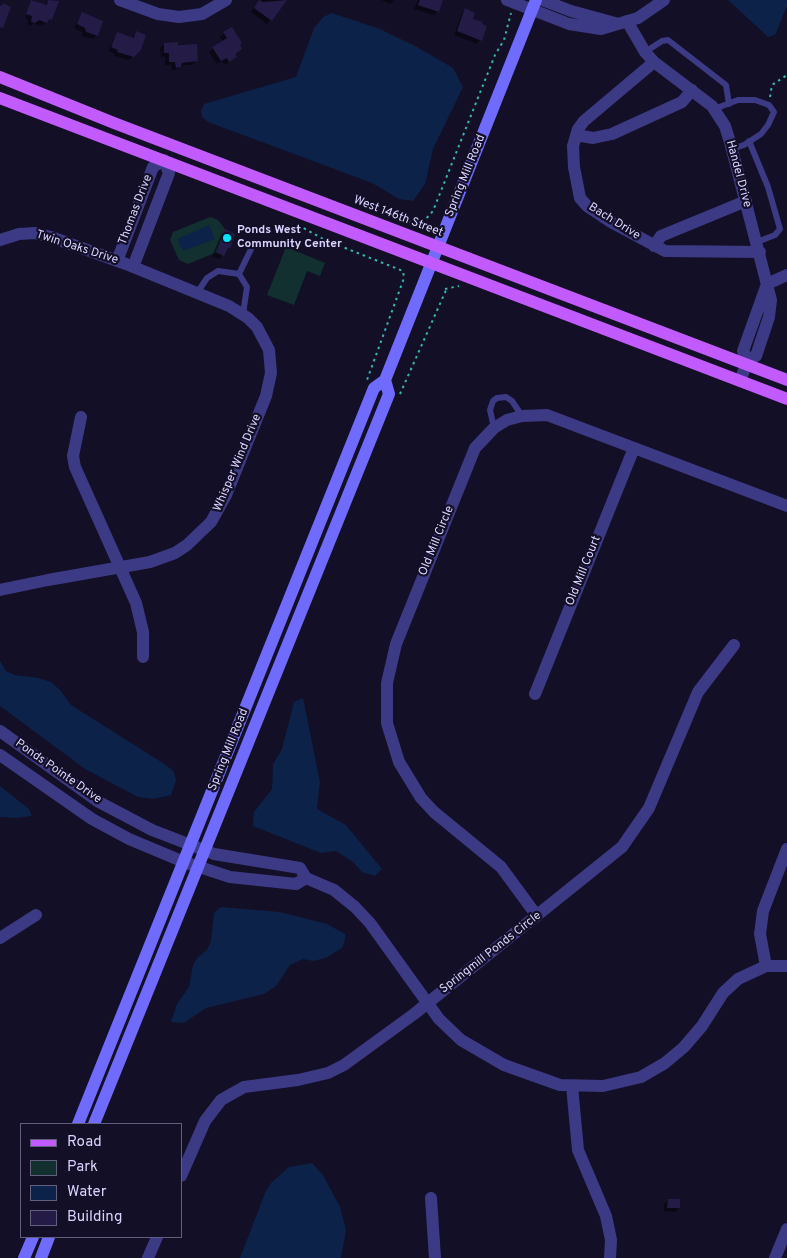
<!DOCTYPE html>
<html>
<head>
<meta charset="utf-8">
<style>
	body { margin:0 }
	#map { position:relative; width:787px; height:1258px; overflow:hidden; background:#130f26; font-family:Overpass,sans-serif }
	canvas { display:block }
	.legend { position:absolute; left:20px; top:1123px; width:162px; height:115px; box-sizing:border-box; background:#130f26; border:1px solid #625e7d; margin:0; padding:6px 9px; list-style:none; font-size:15px; color:#d9d4ff }
	.legend li { display:flex; align-items:center; gap:10px; height:25px }
	.legend b { width:25px; border:1px solid #625e7d }
</style>
</head>
<body>
<div id="map">
<canvas width="787" height="1258"></canvas>
<ul class="legend">
<li><b style="height:6px;background:#c25bff"></b>Road</li>
<li><b style="height:14px;background:#12302f"></b>Park</li>
<li><b style="height:14px;background:#0c2248"></b>Water</li>
<li><b style="height:14px;background:#241b47"></b>Building</li>
</ul>
</div>
<script>
const context = document.querySelector('canvas').getContext('2d');
context.lineJoin = 'round';
function fillPath(path, color) { context.fillStyle = color; context.fill(path, 'evenodd'); }
const toPath = rows => new Path2D(rows.map(r => 'M' + r).join(''));
function strokePath(path, color, width, dash) { context.strokeStyle = color; context.lineWidth = width; context.lineCap = dash ? 'butt' : 'round'; context.setLineDash(dash || []); context.stroke(path); }
function write(font, color, halo, rows, align = 'center') {
  context.font = font + ' Overpass,sans-serif'; context.lineWidth = 4.5; context.setLineDash([]); context.textBaseline = 'middle'; context.strokeStyle = halo; context.fillStyle = color; for (const [text, x, y, turn = 0] of rows) {
    context.save(); context.translate(x, y); context.rotate((+turn || 0) * Math.PI / 180); context.textAlign = isNaN(turn) ? turn : align; if (halo) context.strokeText(text, 0, 0); context.fillText(text, 0, 0); context.restore();
  }
}
fillPath(toPath([
	[210,217,218,220,225,229,235,234,230,248,228,248,224,256,215,253,188,264,179,260,170,240,173,232],
	[286,247,325,263,320,276,307,271,294,305,267,295]
]), '#12302f');
fillPath(toPath([
	[728,0,787,0,787,6,775,35,768,37],
	[332,13,380,29,417,47,453,68,463,87,433,149,425,184,413,201,399,199,372,183,208,122,202,117,201,111,204,104,296,77,314,28,323,17],
	[209,225,215,239,183,251,177,239],
	[0,661,6,671,15,675,39,678,51,682,60,690,71,705,166,765,174,772,176,781,171,795,153,799,138,797,85,769,0,706],
	[303,698,320,782,317,809,346,825,382,869,375,876,362,872,353,862,336,851,321,853,253,826,254,812,272,789,273,764,282,749,294,702],
	[0,786,29,809,32,816,16,818,0,817],
	[221,907,280,912,327,924,345,934,345,940,342,948,326,958,313,961,303,959,290,965,276,986,264,994,206,1008,184,1023,171,1022,177,1004,189,987,193,965,198,957,207,950,211,941,214,913],
	[312,1163,323,1175,340,1207,346,1230,341,1258,240,1258,265,1193,271,1183,289,1167]
]), '#0c2248');
fillPath(toPath([
	[32,0,45,5,49,0,57,2,53,15,42,26,34,23,30,26,27,24,29,20,25,19,31,3,29,3],
	[261,0,285,0,267,24,251,12],
	[381,0,394,0,390,4],
	[418,0,441,0,438,11,434,15,414,9],
	[465,10,480,40,477,44,454,35,462,14],
	[82,14,97,35,93,39,82,36,82,32,74,28],
	[137,32,133,56,129,60,114,56,115,54,108,51,117,33,132,39],
	[224,33,239,45,234,55,235,57,231,61,225,65,222,61,217,64,209,52,223,42,220,37],
	[164,44,196,45,196,61,192,65,185,65,172,71,172,65,165,65,165,56,161,57,160,48],
	[225,231,229,248,219,259,212,256,221,235],
	[668,1200,679,1208,675,1212,664,1211,664,1204]
]), '#0007');
fillPath(toPath([
	[31,0,47,5,48,0,59,1,52,20,49,19,47,23,39,20,35,23,31,22,32,16,26,14],
	[259,0,263,2,287,0,272,21,254,8],
	[420,0,443,0,439,12,418,5],
	[3,3,11,7,3,28,0,27,0,5,2,6],
	[465,8,475,13,473,19,483,22,482,24,487,26,482,41,457,31],
	[82,12,103,21,98,36,86,32,85,28,77,24],
	[232,27,242,43,240,45,242,49,235,54,237,57,229,62,227,58,221,61,212,47,227,38,223,32],
	[136,31,146,35,141,50,134,57,117,52,118,50,111,47,117,32,134,38],
	[178,42,178,45,197,44,198,61,182,63,181,67,176,68,175,62,169,62,169,53,164,53,164,43],
	[225,229,235,234,230,248,228,248,224,256,216,252],
	[668,1199,680,1199,680,1208,667,1208]
]), '#241b47');
strokePath(toPath([
	[770,97,772,85,787,75],
	[384,213,410,222,424,221,433,211,495,55,504,40,511,13],
	[298,225,325,240,403,271,404,278,367,380],
	[445,289,459,286],
	[400,394,447,288]
]), '#2fb8b0', 2, [2.5, 4]);
strokePath(toPath([
	[645,52,662,41,668,40,726,85,729,104],
	[714,109,738,100,755,100,769,105,774,112,768,125,761,134,744,145,732,149],
	[749,141,768,187,780,229,775,235,757,242],
	[239,274,254,243],
	[197,293,207,278,218,271,239,274,247,287,243,314],
	[494,428,490,410,493,401,497,398,506,397,512,401,522,416]
]), '#3d3a85', 6);
strokePath(toPath([
	[120,0,158,14,179,17,202,14,226,0],
	[507,0,569,24,601,29,638,18,664,0],
	[542,0,571,11,615,23],
	[627,21,645,52,654,62,712,106,725,126,730,142,771,300,769,317,756,356,748,360,740,381],
	[654,62,584,121,578,129,573,146,574,167,580,198,587,206,611,222,665,251,760,252],
	[576,135,593,138,612,134,682,102,692,90],
	[0,240,19,234,35,233,51,237,126,264,229,306,248,318,257,327,269,350,271,373,266,396,226,495,211,522,187,545,175,553,150,562,48,580,0,590],
	[654,246,661,236,746,201],
	[117,261,153,167,164,160],
	[133,267,169,173,164,160],
	[767,284,787,275],
	[748,360,743,351,767,284],
	[81,417,73,456,75,467,136,603,143,632,143,657],
	[535,694,634,448],
	[0,731,99,802,152,830,214,854,300,868,306,878,334,890,355,907,370,923,439,1019,461,1040,504,1065,560,1085,603,1086,641,1077,665,1063,684,1047,702,1026,723,993,738,979,766,966,787,966],
	[0,755,92,819,129,839,184,862,230,877,296,884,306,878],
	[537,916,501,867,434,812,421,798,399,762,387,723,387,683,396,644,475,448,494,428,507,420,522,416,547,415,787,506],
	[0,938,36,915],
	[766,966,760,934,763,911,787,849],
	[572,1086,578,1150,606,1216,611,1240,610,1258],
	[181,1176,205,1121,221,1100,244,1087,298,1080,328,1073,344,1065,414,1014,622,847,649,808,698,692,734,645],
	[431,1198,435,1258],
	[148,1258,157,1237],
	[775,1258,787,1229]
]), '#3d3a85', 12);
strokePath(toPath([
	[78,1124,374,388,385,380,536,0],
	[94,1124,389,394,385,380],
	[24,1258,33,1237],
	[41,1258,49,1237]
]), '#6f6bff', 12);
strokePath(toPath([
	[0,77,114,123,787,380],
	[0,98,787,399]
]), '#c25bff', 12);
for (const [x, y, r, color] of [
	[227,238,5,"#00e5ff"]
]) { const dot = new Path2D(); dot.arc(x, y, r, 0, 2 * Math.PI); context.fillStyle = color; context.fill(dot); strokePath(dot, '#130f26', 2); }
write('12px', '#d9d4ff', '#130f26', [
	["Handel Drive",738,174,75],
	["Spring Mill Road",466,176,-68],
	["Thomas Drive",136,210,-69],
	["West 146th Street",398,217,21],
	["Bach Drive",614,222,32],
	["Twin Oaks Drive",77,248,18],
	["Whisper Wind Drive",238,463,-67],
	["Old Mill Circle",437,541,-68],
	["Old Mill Court",584,571,-68],
	["Spring Mill Road",229,750,-68],
	["Ponds Pointe Drive",58,772,35],
	["Springmill Ponds Circle",491,953,-38]
]);
write('bold 12px', '#d9d4ff', '#130f26', [
	["Ponds West",237,231],
	["Community Center",237,245]
], 'left');
</script>
</body>
</html>
